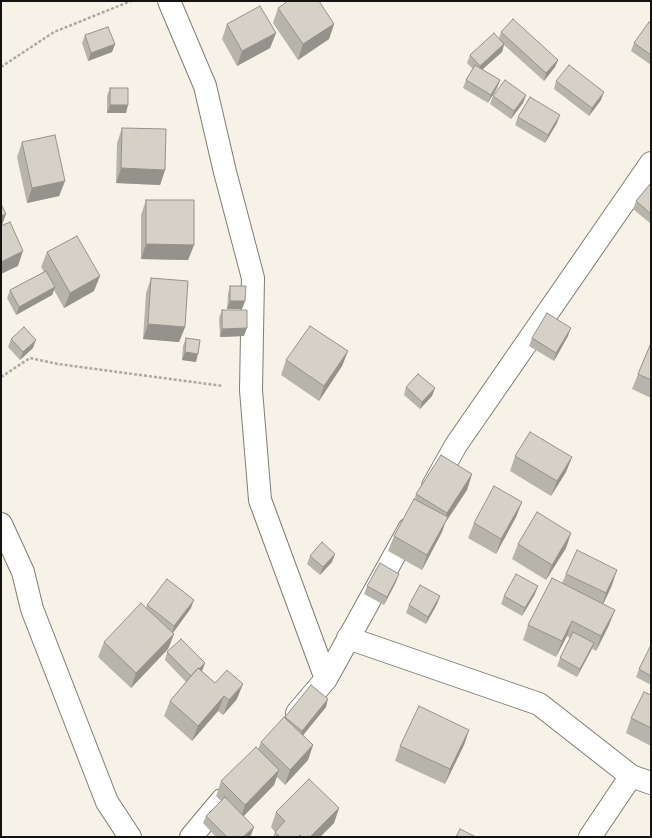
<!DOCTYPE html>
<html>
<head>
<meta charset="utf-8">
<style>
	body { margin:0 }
	#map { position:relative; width:652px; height:838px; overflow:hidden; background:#f6f2e7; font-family:"DejaVu Sans",sans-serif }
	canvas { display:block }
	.frame { position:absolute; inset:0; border:2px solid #151310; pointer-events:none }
</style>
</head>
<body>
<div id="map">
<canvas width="652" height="838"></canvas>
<div class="frame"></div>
</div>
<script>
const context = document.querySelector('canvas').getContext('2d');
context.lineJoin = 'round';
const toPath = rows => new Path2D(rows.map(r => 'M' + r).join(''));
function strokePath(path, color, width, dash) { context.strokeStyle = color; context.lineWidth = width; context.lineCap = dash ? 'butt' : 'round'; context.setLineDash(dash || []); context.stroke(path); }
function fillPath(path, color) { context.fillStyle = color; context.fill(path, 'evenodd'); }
const minor = toPath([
	[169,1,205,86,225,172,253,278,251,390,260,500,326,679],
	[433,486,456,445,651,163],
	[1,524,23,572,32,609,107,802,130,837],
	[348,638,539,704,631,776,651,783],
	[297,713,326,679,409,529],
	[191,837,222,800],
	[590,837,631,776]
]);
strokePath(minor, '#7f7c73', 24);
strokePath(toPath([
	[1,67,54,32,131,1],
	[1,377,30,358,58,364,223,386]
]), '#aca9a1', 2.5, [3, 2]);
strokePath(minor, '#fff', 22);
fillPath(toPath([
	[278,8,334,24,329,39,298,60,273,23],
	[227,24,276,33,270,48,237,66,222,39],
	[651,24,651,65,631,51,634,43],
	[501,32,558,60,555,67,544,81,504,45,502,52,482,70,500,80,497,88,488,103,463,88,466,80,473,69,467,63,470,55,499,38],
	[85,35,115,44,112,52,88,61,82,43],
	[556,81,601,100,589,116,554,89],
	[110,88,126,113,107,113,107,96],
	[526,95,523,103,511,119,490,104,493,96],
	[518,117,557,123,545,143,515,125],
	[122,128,165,170,160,185,116,183,117,143],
	[22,142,65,181,59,196,27,203,17,157],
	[651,183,651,224,633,209,636,201],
	[146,200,194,245,188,260,141,259,141,215],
	[47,252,94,291,64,308,54,290,52,295,16,315,7,298,10,290,44,272,41,267],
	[151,278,185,327,179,342,143,339,146,293],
	[230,286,245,301,242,309,227,309,228,294],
	[222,310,244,336,220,337,219,318],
	[568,336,554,361,529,346,532,338],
	[186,338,196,362,182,360,183,346],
	[11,339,33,348,20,360,8,347],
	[651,343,651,398,632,389,638,374],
	[348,351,342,366,319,401,281,375,286,360],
	[406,387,432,396,420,409,404,395],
	[515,456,572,457,566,472,551,496,510,471],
	[472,474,467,490,445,523,442,532,422,570,388,551,394,536,414,500,416,494],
	[522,502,516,517,496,554,468,538,474,523],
	[571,533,566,548,546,580,512,559,518,544],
	[310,556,332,562,320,575,307,564],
	[566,574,612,585,603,604,609,625,596,651,591,648,577,677,557,666,560,658,570,638,567,636,556,657,523,640,528,625,562,583],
	[396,582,384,605,364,594,367,586],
	[535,594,522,616,501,604,504,596],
	[440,596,437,604,426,624,406,613,409,605],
	[147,605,191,608,173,633,174,634,168,649,131,688,98,657,104,642,146,608],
	[651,647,651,685,636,677,639,669],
	[167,652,205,663,202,671,215,683,237,699,223,715,218,711,192,741,164,716,170,701,186,682,165,660],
	[651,695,651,746,626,733,631,718],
	[326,707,303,735,313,745,308,760,285,785,277,777,274,785,243,816,254,827,251,835,248,837,216,837,203,823,206,816,221,801,216,796,221,781,258,749,261,742,285,717],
	[469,730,464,745,445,784,395,761,400,746],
	[339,808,334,823,320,837,273,837,275,832,271,827,276,812]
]), '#b7b4ab');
fillPath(toPath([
	[334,24,329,39,298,60,303,44],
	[276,33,270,48,237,66,242,51],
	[115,44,112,52,88,61,91,53],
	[504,44,502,52,477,74,480,66],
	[558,60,555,67,544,81,546,73],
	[500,80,497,88,488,103,491,95],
	[604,92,601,100,589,116,592,108],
	[526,95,523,103,511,119,514,111],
	[110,105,128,105,126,113,107,113],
	[560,115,557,123,545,143,548,135],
	[121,168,165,170,160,185,116,183],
	[65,181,59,196,27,203,32,188],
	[6,214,1,228,1,216],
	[146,244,194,245,188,260,141,259],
	[23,251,18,266,1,274,1,262],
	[100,276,94,291,64,308,70,293],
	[55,287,52,295,16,315,19,307],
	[230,301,245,301,242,309,227,309],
	[148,324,185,327,179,342,143,339],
	[247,328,244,336,220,337,222,329],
	[571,328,568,336,554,361,556,353],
	[36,340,33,348,20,360,23,352],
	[348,351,342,366,319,401,324,386],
	[185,352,198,354,196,362,182,360],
	[435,388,432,396,420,409,422,402],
	[572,457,566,472,551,496,557,481],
	[472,474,467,490,445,523,442,532,422,570,427,555,443,525,447,513],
	[522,502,516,517,496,554,501,539],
	[571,533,566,548,546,580,552,565],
	[335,554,332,562,320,575,323,567],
	[617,570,612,585,601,609,606,593],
	[399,574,396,582,384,605,387,597],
	[538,586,535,594,522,616,525,608],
	[440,596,437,604,426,624,428,617],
	[194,600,191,608,172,634,174,626],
	[615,610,609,625,596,651,601,636],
	[572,621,567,636,556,657,562,641],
	[174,634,168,649,131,688,136,673],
	[594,643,591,651,577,677,580,669],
	[205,663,202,671,191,676],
	[243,684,237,699,223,715,229,700],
	[224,696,218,711,192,741,198,726],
	[328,699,326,707,300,739,302,731],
	[469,730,464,745,445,784,450,769],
	[313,745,308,760,285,785,290,770],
	[279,770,274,785,240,820,245,805],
	[339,808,334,823,320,837,310,837],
	[254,827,251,835,248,837,243,837]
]), '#95928b');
const building = toPath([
	[288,1,319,1,334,24,303,44,278,8,288,1],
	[260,6,276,33,242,51,227,24,260,6],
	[513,19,558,60,546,73,501,32,513,19],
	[649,22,651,24,651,55,634,43,649,22],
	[108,27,115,44,91,53,85,35,108,27],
	[494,33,504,44,480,66,470,55,494,33],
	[475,65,500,80,491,95,466,80,475,65],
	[569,65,604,92,592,108,556,81,569,65],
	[505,80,526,95,514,111,493,96,505,80],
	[110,88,128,88,128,105,110,105,110,88],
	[530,97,560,115,548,135,518,117,530,97],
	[122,128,166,129,165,170,121,168,122,128],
	[55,135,65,181,32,188,22,142,55,135],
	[651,183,651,214,636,201,651,183],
	[146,200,194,200,194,245,146,244,146,200],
	[1,204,6,214,1,216,1,204],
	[10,222,23,251,1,262,1,226,10,222],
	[77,236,100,276,70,293,47,252,77,236],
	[46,271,55,287,19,307,10,290,46,271],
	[151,278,188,281,185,327,148,324,151,278],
	[230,286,246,286,245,301,230,301,230,286],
	[222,310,247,310,247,328,222,329,222,310],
	[547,313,571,328,556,353,532,338,547,313],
	[310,326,348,351,324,386,286,360,310,326],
	[24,327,36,340,23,352,11,339,24,327],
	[186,338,200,340,198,354,185,352,186,338],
	[651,343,651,380,638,374,651,343],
	[418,374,435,388,422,402,406,387,418,374],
	[530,432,572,457,557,481,515,456,530,432],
	[441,455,472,474,447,513,416,494,441,455],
	[494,486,522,502,501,539,474,523,494,486],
	[414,499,448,517,427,555,394,536,414,499],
	[537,512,571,533,552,565,518,544,537,512],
	[322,542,335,554,323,567,310,556,322,542],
	[577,550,617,570,606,593,566,574,577,550],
	[380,563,399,574,387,597,367,586,380,563],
	[516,574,538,586,525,608,504,596,516,574],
	[552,578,615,610,601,636,572,621,562,641,528,625,552,578],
	[167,579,194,600,174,626,147,605,167,579],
	[420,585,440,596,428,617,409,605,420,585],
	[141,603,174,634,136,673,104,642,141,603],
	[573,632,594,643,580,669,560,658,573,632],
	[181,639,205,663,199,669,198,668,191,676,167,652,181,639],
	[650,647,651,647,651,676,639,669,650,647],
	[198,668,215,683,227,670,243,684,229,700,224,696,198,726,170,701,198,668],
	[311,685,328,699,302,731,285,717,311,685],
	[644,692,651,695,651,728,631,718,644,692],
	[419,706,469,730,450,769,400,746,419,706],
	[284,717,313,745,290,770,261,742,284,717],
	[256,747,279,770,245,805,221,781,256,747],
	[309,779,339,808,310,837,302,837,300,835,298,837,280,837,275,832,285,821,276,812,309,779],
	[225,797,254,827,243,837,227,837,206,816,225,797],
	[460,829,476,837,456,837,460,829]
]);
fillPath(building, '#d5d1c7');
strokePath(building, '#95928b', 1);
</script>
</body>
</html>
